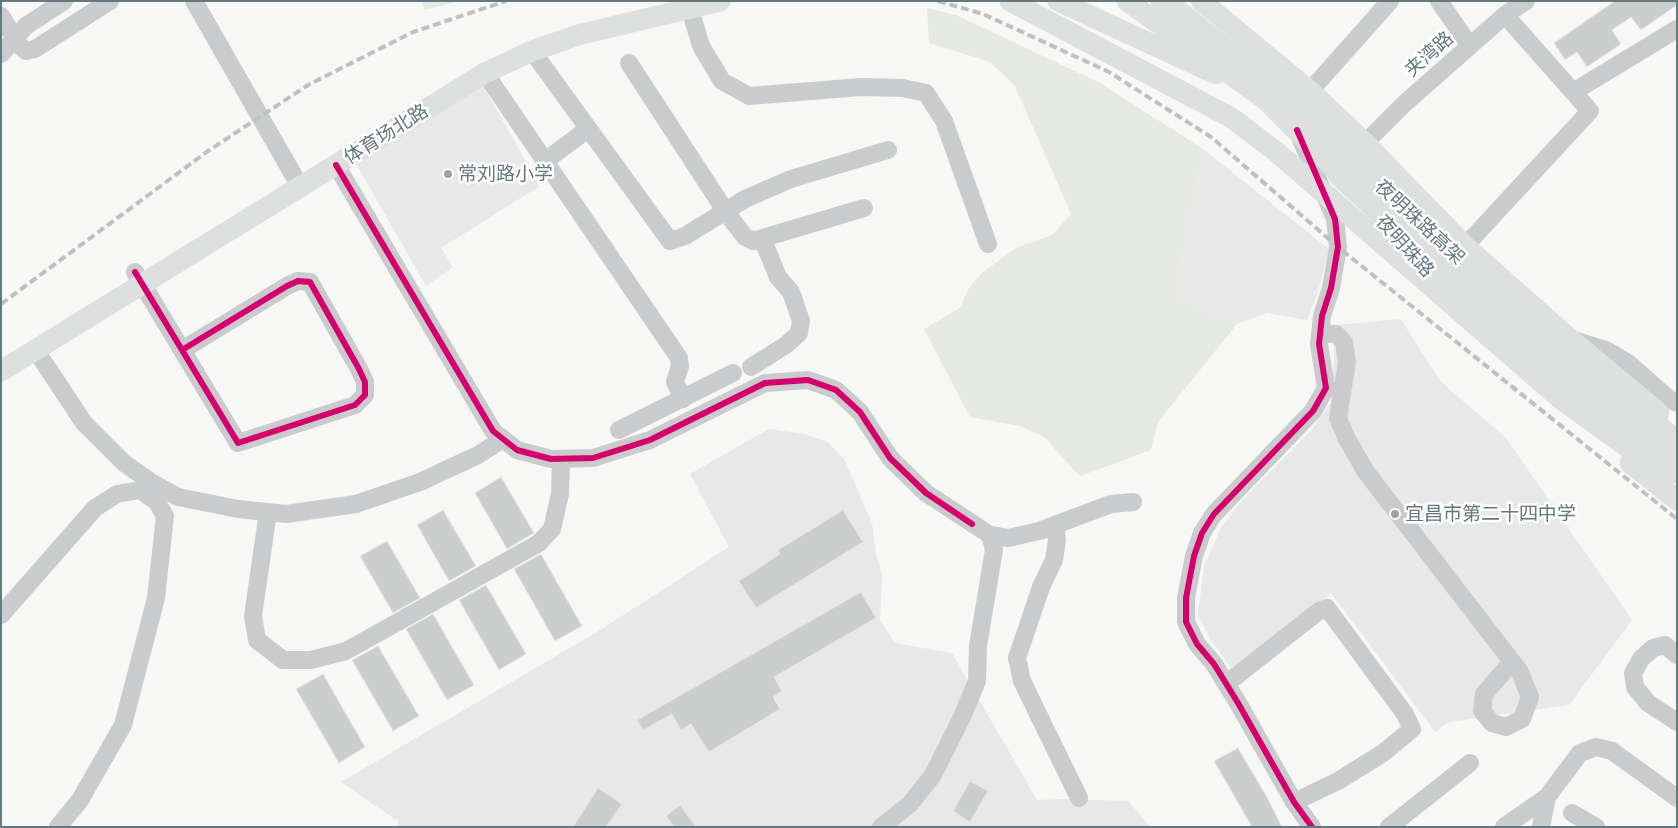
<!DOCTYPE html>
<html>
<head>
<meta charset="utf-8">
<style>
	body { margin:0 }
	#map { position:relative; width:1678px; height:828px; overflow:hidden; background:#f7f7f6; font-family:"Exo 2",sans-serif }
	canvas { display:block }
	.frame { position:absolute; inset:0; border:2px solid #64787f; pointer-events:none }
</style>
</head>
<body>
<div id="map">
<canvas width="1678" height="828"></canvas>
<div class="frame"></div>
</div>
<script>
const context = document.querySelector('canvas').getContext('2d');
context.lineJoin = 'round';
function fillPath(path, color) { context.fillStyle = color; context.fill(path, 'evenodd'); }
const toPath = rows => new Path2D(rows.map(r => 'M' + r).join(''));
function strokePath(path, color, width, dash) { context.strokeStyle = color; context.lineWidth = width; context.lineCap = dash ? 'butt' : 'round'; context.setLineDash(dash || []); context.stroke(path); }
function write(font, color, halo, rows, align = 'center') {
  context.font = font + ' "Exo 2","Noto Sans SC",sans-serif'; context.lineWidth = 5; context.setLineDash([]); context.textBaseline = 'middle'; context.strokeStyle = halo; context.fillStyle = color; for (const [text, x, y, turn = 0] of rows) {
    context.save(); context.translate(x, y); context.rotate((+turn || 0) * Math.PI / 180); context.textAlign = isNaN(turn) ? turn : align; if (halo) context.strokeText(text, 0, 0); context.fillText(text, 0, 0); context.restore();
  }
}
fillPath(toPath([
	[482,84,540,186,441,248,453,267,426,286,355,162],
	[1203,149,1329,249,1317,295,1307,320,1267,313,1237,324,1175,295],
	[1401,319,1440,381,1506,438,1632,620,1569,705,1449,722,1435,732,1331,593,1233,671,1211,640,1198,615,1204,566,1221,528,1243,499,1311,431,1331,402,1336,325],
	[769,429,805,434,827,442,844,459,872,523,876,555,882,574,880,621,895,643,952,653,1037,800,1062,799,1128,801,1151,827,397,827,399,822,341,782,597,632,729,547,690,474]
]), '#e7e8e7');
fillPath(toPath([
	[422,1,459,1,425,10],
	[927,8,956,15,1100,83,1203,149,1175,295,1237,324,1158,422,1151,450,1080,476,1044,437,1020,426,970,417,924,329,960,308,969,288,982,273,1016,248,1052,235,1071,214,1015,86,990,62,929,43]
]), '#e6e8e3');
const building = toPath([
	[1615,1,1677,1,1677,5,1641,30,1631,17,1612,30,1621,44,1587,67,1577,52,1565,60,1554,43,1615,1],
	[501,477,534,533,507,549,475,493,501,477],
	[443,510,476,566,449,581,417,525,443,510],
	[843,510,863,542,756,608,739,581,780,554,778,550,843,510],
	[387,541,420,598,393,613,360,556,387,541],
	[541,554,582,626,555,641,514,569,541,554],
	[486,585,526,654,499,670,459,600,486,585],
	[861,592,876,618,774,677,782,691,773,697,780,709,709,752,691,724,681,730,672,714,643,730,637,720,861,592],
	[433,614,474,685,447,700,406,629,433,614],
	[378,646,419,716,393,731,352,660,378,646],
	[323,674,365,747,339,763,296,689,323,674],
	[1238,748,1268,799,1282,827,1252,827,1214,761,1238,748],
	[970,781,988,791,970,822,953,811,970,781],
	[598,788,622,804,606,827,573,827,598,788],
	[680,805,696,827,674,827,666,816,680,805]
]);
fillPath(building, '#cccece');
strokePath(building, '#e6e6e6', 1);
strokePath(toPath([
	[194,1,294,176],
	[1439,1,1470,46],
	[690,9,701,46,722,81,749,96,861,87,903,88,926,93,944,121,988,244],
	[1,16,19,45,26,51,35,49,110,1],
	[532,51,670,241,685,236,745,199,791,179,888,150],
	[1,54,26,26,64,1],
	[629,63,726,212,745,237,753,241,864,208],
	[485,73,679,358,680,366,675,382,683,399],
	[1310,91,1390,1],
	[1573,92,1677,29],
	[1299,135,1335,219,1338,247,1331,288,1322,316,1319,344,1326,388,1313,411,1214,514,1202,533,1194,556,1186,598,1186,622,1197,644,1214,664,1238,703,1294,802,1312,827],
	[1365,143,1404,104,1505,15,1526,1],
	[545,161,588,129],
	[336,165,493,431,517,450,551,459,593,458,650,440,765,383,808,380,836,390,860,412,890,458,926,493,990,535,994,550,978,646,977,681,962,717,933,775,910,804,881,827],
	[1465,246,1590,111,1505,15],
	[135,272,182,350,238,443,355,405,365,395,365,382,359,369,310,282,298,281,287,286,182,350],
	[1320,333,1336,334,1344,342,1347,362,1338,418,1347,439,1366,472,1520,672,1530,697,1522,719,1506,727,1492,723,1482,711,1484,694,1512,662],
	[1574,340,1606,350,1628,363,1669,399,1677,403],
	[35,349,84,423,124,463,151,482,178,497,238,509,286,514,356,504,420,482,478,455,503,439],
	[751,367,786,345,799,333,801,321,791,292,778,277,762,238],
	[619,430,733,373],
	[268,512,253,616,257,640,283,660,311,660,346,651,539,543,552,529,560,494,561,459],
	[1055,525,1057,540,1054,560,1041,587,1017,658,1022,681,1079,798],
	[990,535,1008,538,1039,531,1111,504,1133,502],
	[1,615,95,508,117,494,140,490,157,502,165,516,156,598,123,725,80,800,58,827],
	[1677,655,1665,645,1653,648,1641,659,1633,673,1635,687,1648,703,1677,722],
	[1226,684,1319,611,1327,608,1405,714,1412,729,1383,753,1338,781,1294,802],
	[1572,813,1596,827],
	[1389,827,1470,763],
	[1504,827,1547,797,1580,753,1596,747,1612,751,1677,798],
	[1541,827,1547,797]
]), '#c9cbcc', 18);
strokePath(toPath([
	[1010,1,1232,118,1279,154,1562,400,1655,467],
	[1058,1,1216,74],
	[1127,1,1266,100,1352,186],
	[1201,1,1310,91,1365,143,1465,246,1570,339,1659,413],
	[1,371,485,73,532,51,578,35,720,1],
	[1630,463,1677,500]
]), '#dedfdf', 21);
strokePath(toPath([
	[1163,1,1292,104,1455,254,1579,364,1677,443],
	[1340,174,1532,352,1677,471]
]), '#dedfdf', 25);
strokePath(toPath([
	[938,1,983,14,1109,72,1211,137,1338,247,1677,519],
	[1,304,208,151,308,85,413,32,506,1]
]), '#bfc1c1', 4, [8, 4]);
strokePath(toPath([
	[1297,130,1335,219,1338,247,1331,288,1322,316,1319,344,1326,388,1313,411,1214,514,1202,533,1194,556,1186,598,1186,622,1197,644,1214,664,1238,703,1294,802,1312,827],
	[336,165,493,431,517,450,551,459,593,458,650,440,765,383,808,380,836,390,860,412,890,458,926,493,972,524],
	[135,272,182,350,238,443,355,405,365,395,365,382,359,369,310,282,298,281,287,286,182,350]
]), '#d6006c', 6);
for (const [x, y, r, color] of [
	[448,174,5,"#97a4a9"],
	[1395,514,5,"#97a4a9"]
]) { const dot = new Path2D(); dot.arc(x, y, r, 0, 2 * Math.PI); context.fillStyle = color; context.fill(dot); strokePath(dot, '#fff', 2); }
write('19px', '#64787f', '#fff', [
	["夹湾路",1429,54,-41],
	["体育场北路",386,134,-32],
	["夜明珠路高架",1420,222,43],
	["夜明珠路",1405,246,48]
]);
write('19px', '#64787f', '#fff', [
	["常刘路小学",458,174],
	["宜昌市第二十四中学",1405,514]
], 'left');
</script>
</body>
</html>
